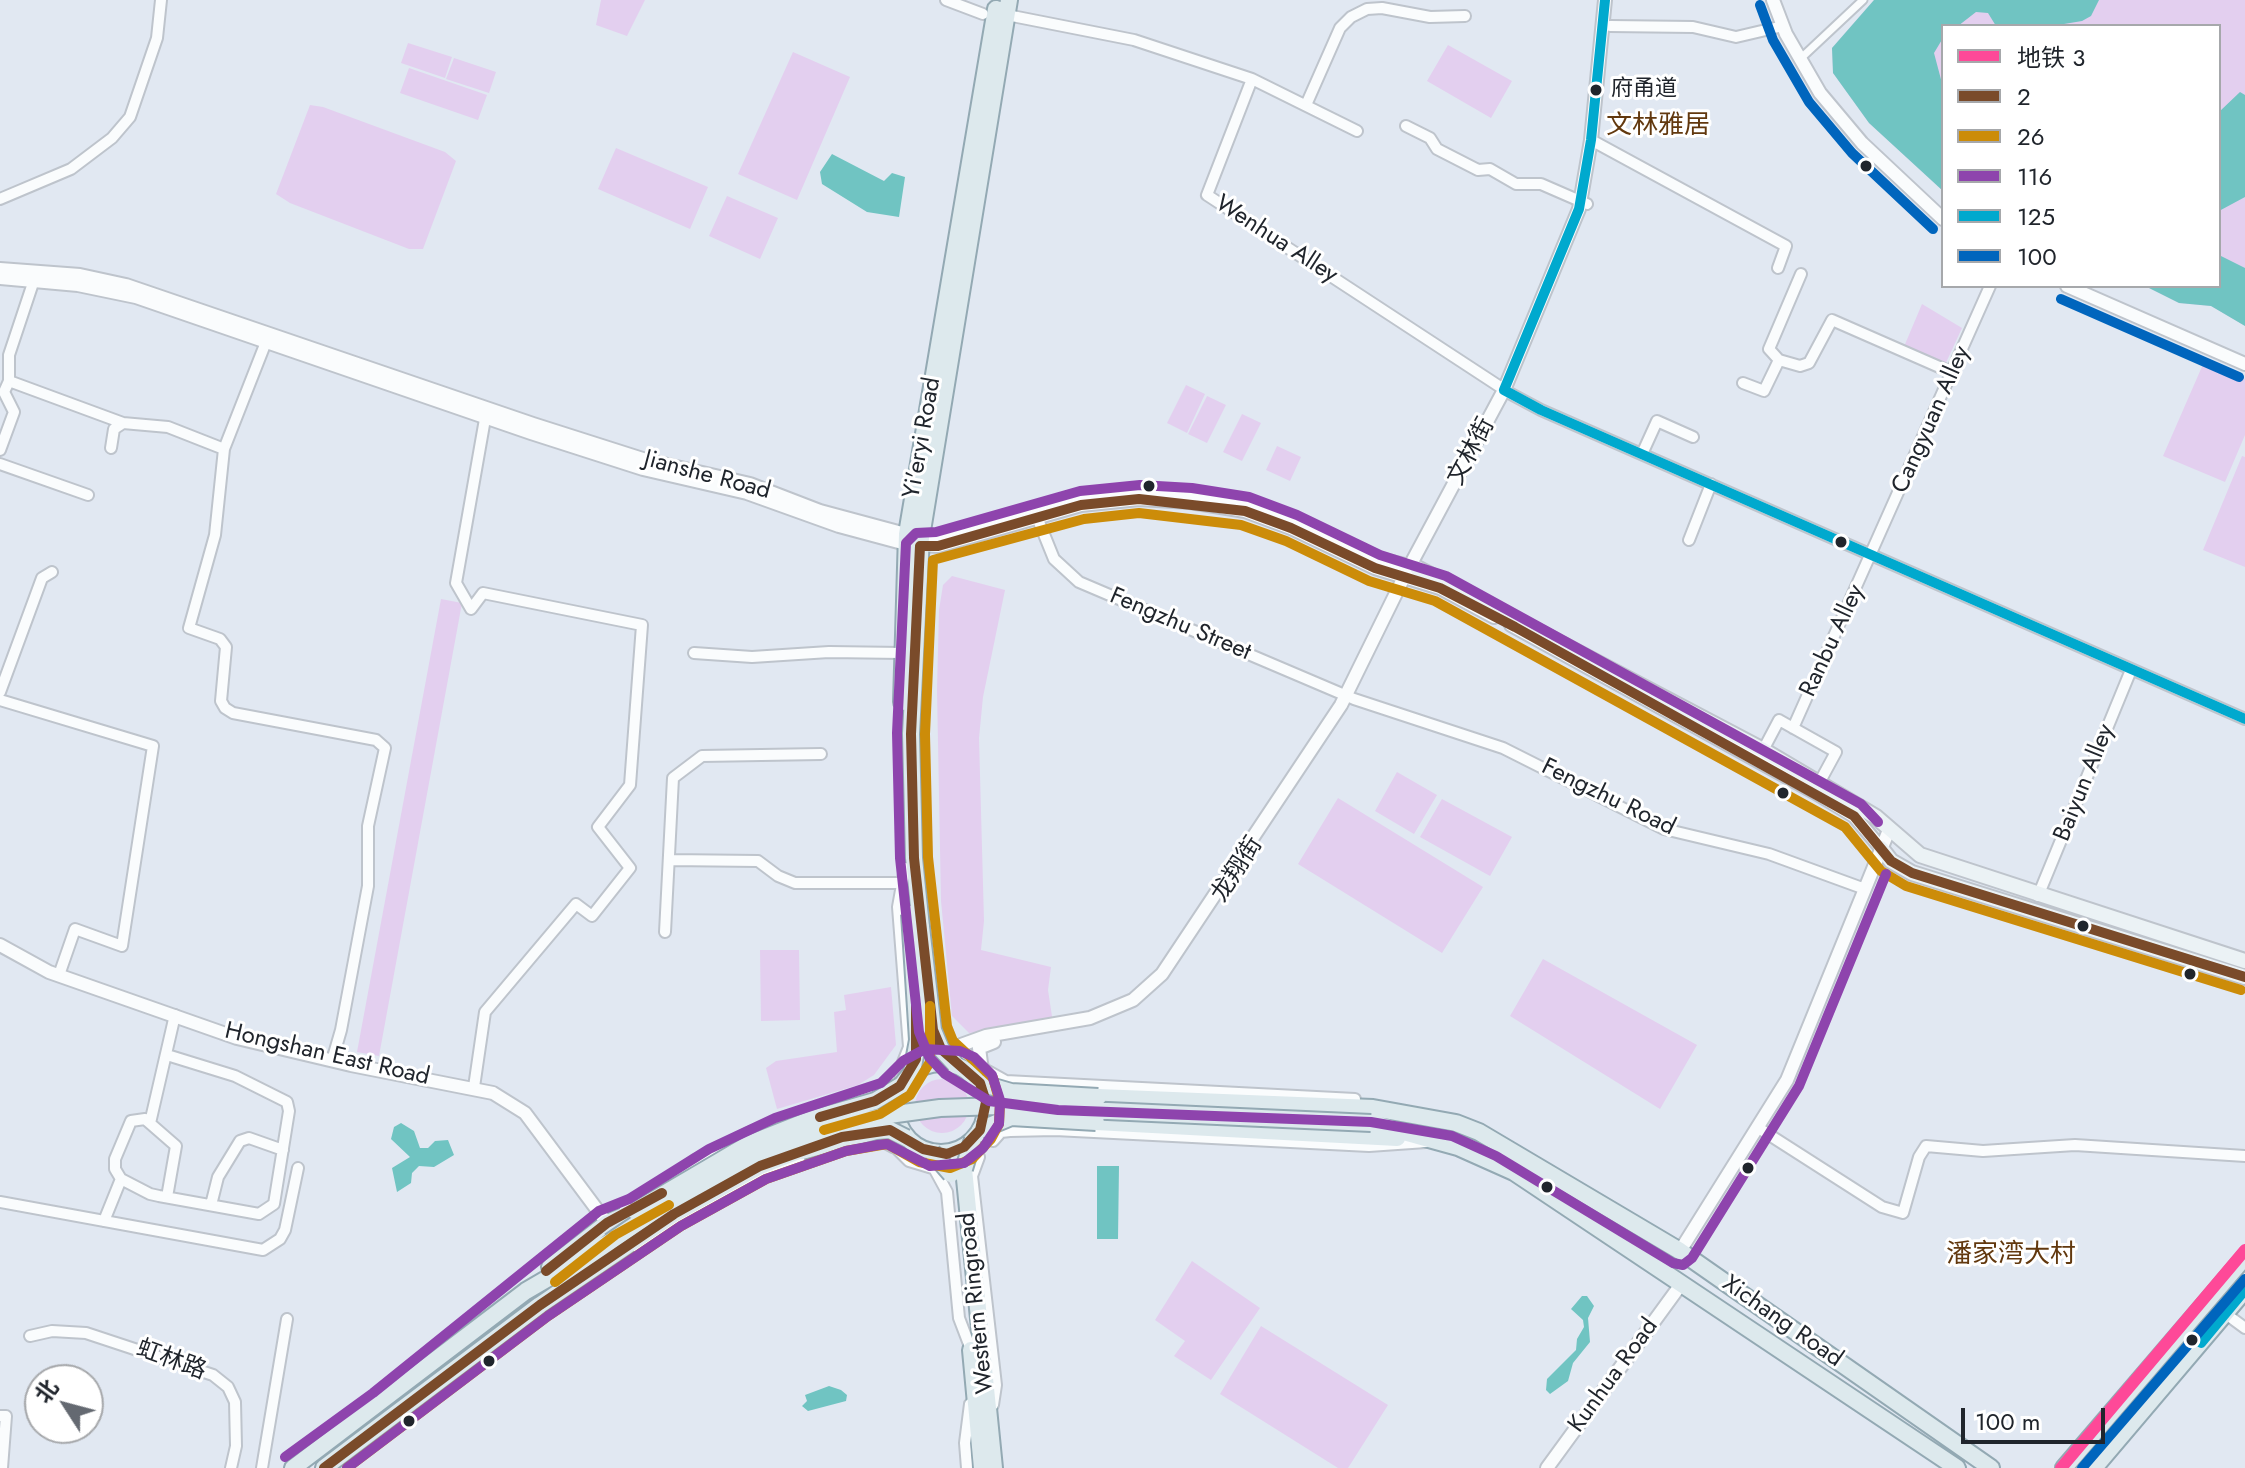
<!DOCTYPE html>
<html>
<head>
<meta charset="utf-8">
<style>
	body { margin:0 }
	#map { position:relative; width:2245px; height:1468px; overflow:hidden; background:#e1e8f2; font-family:Jost,"Noto Sans SC",sans-serif }
	canvas { display:block }
	.legend { position:absolute; left:1941px; top:24px; width:280px; height:264px; box-sizing:border-box; background:#fff; border:2px solid #a6a8ab; margin:0; padding:10px 14px; list-style:none; font-size:24px; color:#20252c }
	.legend li { display:flex; align-items:center; gap:16px; height:40px }
	.legend b { width:40px; border:2px solid #a6a8ab }
	.north { position:absolute; left:24px; top:1364px; width:80px; height:80px; box-sizing:border-box; background:#fff; border:2px solid #a6a8ab; border-radius:50%; rotate:306deg; font-size:22px; font-weight:700; line-height:32px; text-align:center; color:#20252c }
	.north::after { content:''; display:block; margin:auto; width:28px; height:36px; background:#646971; clip-path:polygon(50% 0,100% 100%,50% 72%,0 100%) }
	.scale { position:absolute; left:1961px; top:1408px; width:144px; height:36px; box-sizing:border-box; border:4px solid #20252c; border-top:0; padding-left:10px; font-size:24px; line-height:28px; white-space:nowrap; color:#20252c; -webkit-text-stroke:6px #fff; paint-order:stroke }
</style>
</head>
<body>
<div id="map">
<canvas width="2245" height="1468"></canvas>
<ul class="legend">
<li><b style="height:10px;background:#fe4998"></b>地铁 3</li>
<li><b style="height:10px;background:#7a4b2a"></b>2</li>
<li><b style="height:10px;background:#cc8c09"></b>26</li>
<li><b style="height:10px;background:#8e44ad"></b>116</li>
<li><b style="height:10px;background:#00a9ce"></b>125</li>
<li><b style="height:10px;background:#0065bd"></b>100</li>
</ul>
<div class="north">北</div>
<div class="scale">100 m</div>
</div>
<script>
const context = document.querySelector('canvas').getContext('2d');
context.lineJoin = 'round';
function fillPath(path, color) { context.fillStyle = color; context.fill(path, 'evenodd'); }
const toPath = rows => new Path2D(rows.map(r => 'M' + r).join(''));
function strokePath(path, color, width, dash) { context.strokeStyle = color; context.lineWidth = width; context.lineCap = dash ? 'butt' : 'round'; context.setLineDash(dash || []); context.stroke(path); }
function write(font, color, halo, rows, align = 'center') {
  context.font = font + ' Jost,"Noto Sans SC",sans-serif'; context.lineWidth = 6; context.setLineDash([]); context.textBaseline = 'middle'; context.strokeStyle = halo; context.fillStyle = color; for (const [text, x, y, turn = 0] of rows) {
    context.save(); context.translate(x, y); context.rotate((+turn || 0) * Math.PI / 180); context.textAlign = isNaN(turn) ? turn : align; if (halo) context.strokeText(text, 0, 0); context.fillText(text, 0, 0); context.restore();
  }
}
fillPath(toPath([
	[601,0,645,0,627,36,596,25],
	[1874,0,2245,0,2245,326,2211,306,2179,303,2145,286,2219,286,2219,26,1943,26,1943,191,1869,123,1833,73,1832,48],
	[408,43,452,57,445,78,401,63],
	[1448,45,1512,81,1491,118,1427,81],
	[793,52,850,77,797,200,738,174],
	[454,58,496,72,489,93,446,79],
	[409,68,487,95,478,120,400,93],
	[310,105,323,107,445,152,456,161,423,249,409,249,290,203,276,194],
	[616,148,708,187,690,229,598,189],
	[727,196,778,218,760,259,709,236],
	[1922,304,1962,328,1944,367,1903,349],
	[2204,362,2245,379,2245,435,2225,482,2163,456],
	[1186,385,1205,394,1187,433,1167,423],
	[1207,396,1226,405,1207,443,1188,434],
	[1242,414,1261,423,1242,461,1223,452],
	[1277,446,1301,457,1290,481,1266,470],
	[2242,456,2245,457,2245,567,2203,550],
	[952,576,1005,590,983,697,979,738,984,921,981,950,1051,967,1048,990,1053,1023,969,1033,952,1016,941,901,937,690,939,610,943,585],
	[441,599,462,603,379,1056,357,1052],
	[1397,772,1437,795,1414,834,1375,811],
	[1338,798,1483,887,1442,953,1298,864],
	[1442,799,1512,837,1490,876,1420,837],
	[760,950,799,950,800,1020,761,1021],
	[1543,959,1697,1045,1660,1109,1510,1016],
	[891,987,896,1045,874,1075,858,1085,777,1109,766,1068,776,1061,837,1052,834,1012,846,1010,844,995],
	'915 1106a27 27 0 1 1 54 0a27 27 0 1 1-54 0Z',
	[1192,1261,1260,1308,1211,1380,1174,1356,1185,1341,1155,1320],
	[1261,1326,1388,1405,1348,1468,1338,1468,1220,1394]
]), '#e3cfef');
fillPath(toPath([
	[1874,0,2099,0,2091,16,2082,21,2052,26,1996,26,1988,13,1976,12,1958,26,1943,26,1943,38,1934,53,1943,87,1943,191,1869,123,1833,73,1832,48],
	[2240,92,2245,95,2245,197,2219,211,2219,112],
	[832,154,884,181,892,173,905,177,899,217,867,212,822,184,820,172],
	[2219,255,2245,268,2245,326,2211,306,2179,303,2145,286,2219,286],
	[401,1123,414,1131,420,1148,428,1148,435,1141,448,1140,454,1155,434,1167,419,1166,412,1173,411,1183,397,1192,392,1168,410,1157,391,1139,394,1127],
	[1097,1166,1119,1166,1118,1239,1097,1239],
	[1582,1296,1587,1296,1594,1306,1588,1318,1590,1342,1573,1363,1568,1381,1550,1394,1546,1390,1547,1379,1576,1350,1577,1339,1584,1327,1583,1320,1571,1309],
	[829,1386,841,1390,847,1395,846,1401,808,1411,802,1406,807,1401,805,1395]
]), '#70c4c2');
const pedestrian = toPath([
	[1799,60,1863,0]
]);
const minor = toPath([
	[946,0,983,14],
	[1002,14,1134,40,1252,79,1207,195,1511,394,1541,410,2245,719],
	[1610,26,1693,27,1736,37,1783,26],
	[1252,79,1357,131],
	[1306,105,1340,28,1351,17,1367,9,1382,8,1430,17,1465,16],
	[1406,126,1430,138,1437,149,1478,170,1490,169,1516,184,1541,184,1587,204],
	[1591,140,1786,246,1778,268],
	[0,199,71,169,112,138,130,117,157,38,161,0],
	[266,342,224,449,215,535,189,628,220,639,226,647,221,701,225,708,233,713,376,740,385,748,368,826,368,886,341,1030,332,1061],
	[1779,360,1769,349,1801,274],
	[9,381,123,423],
	[1743,383,1764,391,1779,360,1800,366,1809,363,1832,320,1953,373],
	[111,448,114,429,123,423,168,427,224,449],
	[0,450,14,412,4,392,9,381,9,355,34,280],
	[1642,454,1657,421,1693,437],
	[0,464,88,495],
	[1037,517,1054,559,1079,582,1354,699,1503,748,1664,829,1769,854,1865,889],
	[1689,540,1711,484],
	[694,653,752,657,829,652,902,653],
	[0,692,42,578,52,572],
	[0,700,153,746,122,946,75,929,59,975],
	[1793,728,1990,286],
	[1761,754,1779,720,1836,752,1817,787],
	[669,860,758,861,778,876,795,883,900,883],
	[2038,896,2131,670],
	[665,932,673,778,702,756,821,754],
	[948,1049,963,1052,983,1066],
	[167,1055,235,1076,287,1102,289,1111,274,1204,259,1214,159,1196,150,1194,121,1179,115,1169,115,1159,131,1121,145,1119,176,1146,167,1197],
	[903,1062,909,1047,898,907,905,868],
	[988,1071,1006,1081,1355,1099],
	[474,1087,485,1012,576,904,592,916,630,868,598,827,630,785,642,625,483,593,471,609,456,583,485,419],
	[150,1123,175,1015],
	[1757,1127,1882,1207,1903,1213,1919,1157,1926,1146,1983,1151,2075,1145,2245,1156],
	[993,1141,1001,1132,1010,1131,1055,1130,1369,1146,1426,1142],
	[861,1142,882,1141,893,1147],
	[891,1143,909,1161,939,1170],
	[979,1157,972,1176,996,1385,993,1405],
	[935,1170,947,1192,959,1318,972,1352],
	[0,1202,263,1250,280,1239,285,1230,298,1168],
	[211,1205,218,1177,240,1141,249,1138,283,1150],
	[625,1209,695,1160,748,1133,801,1112,874,1092,889,1078],
	[104,1221,121,1179],
	[638,1248,756,1180,827,1152],
	[2226,1314,2245,1328],
	[30,1336,52,1331,86,1333,213,1375,228,1387,235,1402,236,1446,231,1468],
	[0,1416,6,1416,2,1468],
	[262,1468,287,1319],
	[967,1468,965,1443,970,1404]
]);
const tertiary = toPath([
	[1773,0,1786,34,1820,93,1862,143,1943,219],
	[0,269,80,275,126,285,533,424,646,460,750,484,820,511,913,536,936,537,1080,496,1138,489,1192,492,1247,502,1295,519,1380,559,1417,568],
	[0,278,78,285,136,297,531,433,643,469,747,493,839,526,906,544,938,546,1081,505,1139,499,1190,502,1245,511,1291,528,1375,568,1440,588,1494,617],
	[2067,286,2245,364],
	[1511,625,1814,792,1854,816,1881,848],
	[0,945,49,972,237,1038,351,1065,493,1093,525,1113,607,1223],
	[950,1049,986,1036,1090,1018,1133,1000,1162,974,1341,705,1405,575,1504,390,1579,209,1591,140,1605,0],
	[981,1063,979,1048,994,1042],
	[1680,1251,1787,1080,1889,830],
	[1547,1468,1682,1283]
]);
const secondary = toPath([
	[1417,568,1763,750,1876,817,1920,855,2245,961],
	[1881,848,1891,861,1912,873,2245,977]
]);
const primary = toPath([
	[902,702,907,534,996,9],
	[921,927,914,858,911,734,921,537,1009,0],
	'896 1108a45 45 0 1 1 90 0a45 45 0 1 1-90 0Z',
	[1098,1097,1373,1108,1456,1123,1479,1132,1680,1251,1991,1468],
	[1096,1122,1397,1138],
	[1371,1123,1458,1147,1514,1172,1957,1468],
	[964,1169,994,1468],
	[550,1267,607,1223,635,1211],
	[971,1350,982,1468],
	[293,1468,526,1291,610,1242],
	[324,1468,540,1305,674,1214,760,1166,796,1152],
	[2064,1468,2245,1257],
	[2094,1468,2245,1290]
]);
strokePath(pedestrian, '#bec4cc', 11);
strokePath(minor, '#bec4cc', 14);
strokePath(tertiary, '#bec4cc', 16);
strokePath(secondary, '#bec4cc', 18);
strokePath(primary, '#93a9b3', 20);
strokePath(pedestrian, '#fafcfd', 7);
strokePath(minor, '#fafcfd', 10);
strokePath(tertiary, '#fafcfd', 12);
strokePath(secondary, '#ebf2f5', 14);
strokePath(primary, '#dde9ed', 16);
const primaryBridge = toPath([
	[910,914,918,1040,912,1072],
	[921,927,933,1030,941,1049,955,1064],
	[980,1083,1011,1092,1098,1097],
	[980,1130,1011,1117,1096,1122],
	[802,1151,876,1131,890,1130,906,1138],
	[932,1152,951,1174],
	[964,1169,973,1139],
	[635,1211,749,1144,812,1119,875,1101,900,1086],
	[610,1242,654,1212,757,1156,834,1127,889,1115,940,1108,998,1106,1371,1123]
]);
strokePath(primaryBridge, '#93a9b3', 20, []);
strokePath(primaryBridge, '#dde9ed', 16);
strokePath(toPath([
	[820,1117,875,1101,900,1086,916,1059,916,1006],
	[546,1271,607,1223,662,1193],
	[324,1468,540,1305,674,1214,760,1166,842,1137,890,1130,923,1149,947,1154,964,1147,980,1130,986,1102,980,1083,941,1049,933,1030,914,858,911,734,920,546,938,546,1081,505,1139,499,1245,511,1291,528,1375,568,1440,588,1515,627,1854,816,1891,861,1912,873,2245,977]
]), '#7a4b2a', 10);
strokePath(toPath([
	[824,1130,880,1114,910,1095,930,1062,930,1006],
	[555,1282,615,1235,669,1205],
	[347,1468,548,1316,681,1226,766,1179,846,1151,887,1144,919,1162,950,1168,972,1159,991,1139,999,1124,1000,1103,993,1078,953,1041,947,1026,928,857,925,734,933,560,1084,519,1139,513,1241,525,1286,541,1369,581,1435,601,1845,827,1881,871,1906,886,2241,990]
]), '#cc8c09', 10);
strokePath(toPath([
	[1878,822,1861,804,1446,576,1380,555,1297,515,1249,497,1192,488,1140,485,1080,491,936,532,916,533,906,543,897,733,900,858,919,1032,929,1057,945,1074,989,1101,1058,1110,1371,1122,1452,1136,1496,1156,1673,1263,1683,1265,1692,1258,1799,1086,1886,874],
	[285,1457,373,1393,599,1211,629,1199,709,1149,775,1118,881,1083,903,1061,925,1049,960,1051,974,1057,992,1075,1000,1100,999,1124,983,1148,964,1163,930,1166,887,1144,878,1145,846,1151,766,1179,681,1226,548,1316,347,1468]
]), '#8e44ad', 10);
strokePath(toPath([
	[1605,0,1591,140,1579,209,1504,390,1541,410,2245,719],
	[2201,1343,2245,1290]
]), '#00a9ce', 10);
strokePath(toPath([
	[1760,5,1773,40,1809,102,1852,153,1933,229],
	[2061,299,2239,377],
	[2082,1468,2245,1279]
]), '#0065bd', 10);
strokePath(toPath([
	[2061,1468,2245,1250]
]), '#fe4998', 12);
for (const [x, y, r, color] of [
	[1596,90,7,"#20252c"],
	[1866,166,7,"#20252c"],
	[1149,486,7,"#20252c"],
	[1841,542,7,"#20252c"],
	[1783,793,7,"#20252c"],
	[2083,926,7,"#20252c"],
	[2190,974,7,"#20252c"],
	[1748,1168,7,"#20252c"],
	[1547,1187,7,"#20252c"],
	[2192,1340,7,"#20252c"],
	[489,1361,7,"#20252c"],
	[409,1421,7,"#20252c"]
]) { const dot = new Path2D(); dot.arc(x, y, r, 0, 2 * Math.PI); context.fillStyle = color; context.fill(dot); strokePath(dot, '#fff', 3); }
write('22px', '#20252c', '#fff', [
	["府甬道",1611,90]
], 'left');
write('24px', '#20252c', '#fff', [
	["Wenhua Alley",1276,240,33],
	["Cangyuan Alley",1932,420,-66],
	["Yi'eryi Road",923,438,-80],
	["文林街",1472,452,-62],
	["Jianshe Road",707,476,15],
	["Fengzhu Street",1180,625,23],
	["Ranbu Alley",1833,641,-65],
	["Baiyun Alley",2085,783,-68],
	["Fengzhu Road",1608,798,26],
	["龙翔街",1238,870,-57],
	["Hongshan East Road",327,1055,13],
	["Western Ringroad",977,1303,-96],
	["Xichang Road",1782,1322,35],
	["虹林路",171,1361,20],
	["Kunhua Road",1614,1376,-54]
]);
write('26px', '#62380e', '#fff', [
	["文林雅居",1658,127],
	["潘家湾大村",2011,1256]
]);
</script>
</body>
</html>
